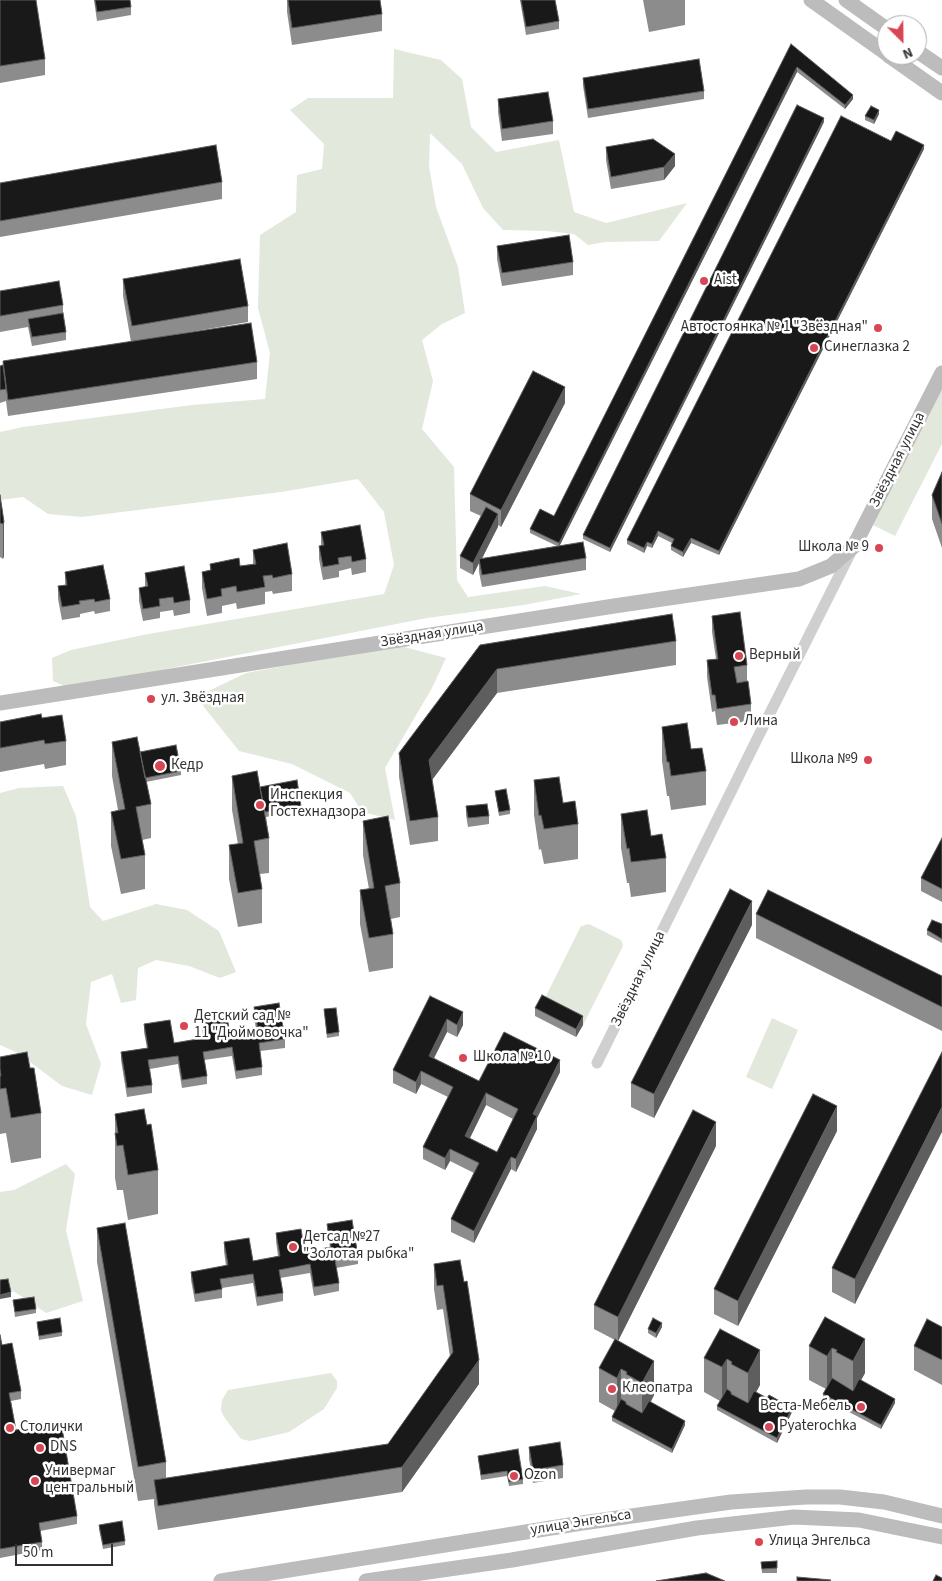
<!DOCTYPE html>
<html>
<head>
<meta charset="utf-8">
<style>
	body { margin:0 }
	#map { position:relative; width:942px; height:1581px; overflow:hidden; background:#fff; font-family:"Source Sans 3",sans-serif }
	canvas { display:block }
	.north { position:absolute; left:877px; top:15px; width:50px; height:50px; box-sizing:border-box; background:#fff; border:1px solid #adadad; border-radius:50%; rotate:157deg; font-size:14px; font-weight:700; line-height:20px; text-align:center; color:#323232 }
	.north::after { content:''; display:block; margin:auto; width:18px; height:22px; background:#d84553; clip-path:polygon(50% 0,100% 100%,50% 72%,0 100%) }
	.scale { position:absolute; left:15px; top:1544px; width:98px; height:22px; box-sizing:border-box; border:2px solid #323232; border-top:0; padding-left:6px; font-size:15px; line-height:18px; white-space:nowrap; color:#323232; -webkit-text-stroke:4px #fff; paint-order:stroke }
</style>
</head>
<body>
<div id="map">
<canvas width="942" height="1581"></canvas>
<div class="north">N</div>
<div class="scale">50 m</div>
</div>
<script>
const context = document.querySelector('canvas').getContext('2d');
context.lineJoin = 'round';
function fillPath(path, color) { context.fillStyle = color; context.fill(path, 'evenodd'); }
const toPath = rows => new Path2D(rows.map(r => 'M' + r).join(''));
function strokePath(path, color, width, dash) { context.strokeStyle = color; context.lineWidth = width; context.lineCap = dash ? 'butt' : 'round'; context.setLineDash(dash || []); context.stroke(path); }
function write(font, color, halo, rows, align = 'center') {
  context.font = font + ' "Source Sans 3",sans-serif'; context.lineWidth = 5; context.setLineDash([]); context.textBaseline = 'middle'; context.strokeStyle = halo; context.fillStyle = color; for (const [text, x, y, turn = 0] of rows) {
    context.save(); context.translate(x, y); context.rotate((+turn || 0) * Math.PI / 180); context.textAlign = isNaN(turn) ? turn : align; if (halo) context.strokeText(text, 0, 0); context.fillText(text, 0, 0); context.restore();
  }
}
fillPath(toPath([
	[394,49,441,60,462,79,471,127,496,152,559,140,574,212,606,223,687,203,659,241,605,242,588,245,574,234,547,231,503,230,483,208,462,164,430,133,429,166,436,207,458,267,465,313,442,324,422,340,433,381,422,429,454,467,457,580,468,597,545,586,581,594,524,605,427,618,69,688,53,681,52,658,71,650,148,634,384,594,394,565,384,512,358,479,281,492,82,517,48,514,23,497,0,500,0,432,23,427,192,405,265,399,270,353,258,308,260,235,296,212,297,175,322,169,324,144,290,110,308,98,393,98],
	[942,373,942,444,895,536,867,522],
	[397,645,446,658,432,688,385,768,395,820,362,812,350,793,292,764,239,751,196,697,246,673],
	[63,786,76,816,90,907,103,921,156,904,187,910,219,931,236,972,220,978,189,966,156,960,138,968,136,1000,121,1003,112,974,91,982,86,1024,101,1064,92,1095,62,1086,18,1053,0,1045,0,793,19,788],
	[589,924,621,940,623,946,583,1025,542,1004,581,926],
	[772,1018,798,1030,772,1089,746,1077],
	[66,1164,75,1174,66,1230,83,1301,46,1313,0,1282,0,1192,14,1190],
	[331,1373,337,1381,337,1388,324,1409,289,1432,250,1441,241,1439,224,1417,221,1410,222,1400,228,1390]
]), '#e2e8dc');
strokePath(toPath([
	[597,1063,757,739,852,550]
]), '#cfcfcf', 11);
strokePath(toPath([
	[811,0,887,54],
	[846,0,887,29],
	[917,51,942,68],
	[888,55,942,93],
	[0,703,614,606,799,579,831,566,854,546,942,373],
	[221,1581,582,1523,731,1502,806,1497,840,1497,884,1502,942,1516],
	[366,1581,512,1560,697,1528,794,1517,859,1520,942,1537]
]), '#bcbcbc', 15);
fillPath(toPath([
	[0,0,45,59,45,75,0,83],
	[94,0,130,0,131,7,131,15,97,21],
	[287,0,380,0,382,14,382,31,292,45,287,12],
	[520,0,555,0,559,21,559,29,526,35],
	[643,0,685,0,685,25,649,32],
	[791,44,853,99,845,109,797,72,559,546,586,558,586,570,482,587,479,572,479,563,473,575,460,568,460,556,481,516,470,511,470,494,565,403,501,527,498,525,482,559,557,546,530,533,530,529,554,516],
	[583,78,704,91,704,99,588,118,583,86],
	[498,99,553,121,553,134,502,141,498,112],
	[879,114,874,124,865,120,865,116],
	[824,122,610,552,583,539,583,535],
	[891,141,924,149,719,555,691,543,683,557,671,550,671,546,672,543,658,536,652,548,647,546,644,553,627,544,627,540],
	[606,147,675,166,664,180,611,189,606,160],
	[222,182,222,199,0,237,0,183],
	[497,246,573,262,573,275,502,286,497,259],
	[123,279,248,306,248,322,173,335,257,362,257,379,8,416,6,401,0,403,0,366,3,365,3,361,131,342,123,296],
	[0,291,63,305,63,313,66,332,66,340,32,346,28,327,0,332],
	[942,472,942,548,932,519,932,495],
	[0,495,4,522,4,556,3,559,0,557],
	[321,532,366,559,366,572,352,575,351,568,339,571,339,577,323,580,319,559,319,546,321,546],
	[253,550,292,574,292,591,273,594,272,591,265,592,265,604,237,609,236,603,222,606,222,613,207,616,202,588,202,572,210,570,210,564,240,566,253,564],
	[65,572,110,599,110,611,95,614,94,611,80,614,80,617,62,620,58,599,58,586,65,585],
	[145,573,190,600,190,613,174,616,173,610,160,612,160,618,143,621,139,601,139,588,145,587],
	[712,616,747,665,747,681,751,704,751,721,717,725,715,711,712,712,707,677,707,660,716,659,712,632],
	[676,641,676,665,497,693,432,780,438,817,438,841,410,845,399,777,399,753,480,645],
	[42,718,66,741,66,765,45,769,44,764,0,772,0,722],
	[662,727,691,749,706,771,706,805,671,810,669,796,667,796,662,761],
	[112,742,140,752,181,771,181,775,146,782,151,804,151,838,142,840,145,855,145,889,121,894,111,846,111,812,118,810,112,776],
	[232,776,260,787,301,806,301,810,266,817,269,838,269,873,260,874,262,889,262,923,238,927,229,879,229,845,238,844,232,810],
	[534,780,563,803,578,824,578,859,544,864,541,849,539,850,534,815],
	[495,791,510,810,510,814,499,816],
	[466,806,489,816,489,824,468,827,466,815],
	[621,814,651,836,666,858,666,892,631,897,629,883,627,883,621,848],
	[363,821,400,883,400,917,391,919,393,934,393,968,369,972,360,924,360,890,369,889,363,855],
	[942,838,942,902,921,891,921,878],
	[756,914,942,976,942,1031,756,938],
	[942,924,942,943,927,935,927,930],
	[752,925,654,1118,631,1107,631,1083],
	[430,996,463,1025,457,1037,447,1032,434,1058,479,1081,560,1072,537,1118,537,1129,516,1172,511,1169,474,1243,451,1232,451,1219,474,1173,450,1161,445,1170,423,1159,423,1147,448,1097,421,1084,416,1094,393,1083,393,1070],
	[486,1105,513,1119,497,1152,470,1138],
	[254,1007,285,1039,285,1048,260,1051,262,1067,262,1075,236,1079,232,1056,204,1060,207,1076,207,1084,182,1088,178,1064,150,1069,152,1085,152,1093,127,1097,121,1060,121,1052,147,1048,144,1032,144,1024,174,1043,203,1038,201,1024,201,1015,230,1034,256,1030,254,1016],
	[535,1008,583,1025,576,1037,535,1016],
	[324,1009,339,1032,339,1036,327,1038],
	[942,1052,855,1304,832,1292,832,1268],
	[0,1057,30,1068,41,1113,41,1158,11,1163,6,1133,0,1134],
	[115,1114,147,1125,158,1170,158,1214,128,1220,123,1190,117,1190,115,1178],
	[837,1131,738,1326,714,1314,714,1289],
	[716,1146,618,1341,654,1395,651,1402,685,1425,672,1453,612,1421,612,1417,615,1411,599,1402,599,1368,615,1340,594,1329,594,1305],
	[327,1224,358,1256,358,1264,336,1268,339,1283,339,1291,314,1296,310,1273,280,1278,283,1293,283,1301,257,1306,253,1283,222,1288,222,1298,195,1302,191,1280,191,1272,226,1266,224,1251,224,1242,253,1261,278,1256,276,1241,276,1233,305,1252,330,1247,327,1232],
	[97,1228,166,1462,166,1478,388,1444,450,1357,443,1309,437,1310,434,1289,434,1264,460,1260,479,1384,402,1492,158,1530,154,1504,154,1499,138,1501,97,1262],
	[13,1300,36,1309,36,1313,15,1317],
	[825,1317,865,1373,861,1380,895,1403,881,1429,823,1398,823,1394,826,1389,809,1380,809,1346],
	[37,1322,62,1332,62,1336,39,1340],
	[662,1327,656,1338,648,1333,648,1329],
	[942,1327,942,1385,914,1370,914,1346],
	[720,1329,760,1385,756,1392,792,1412,777,1443,717,1410,717,1406,720,1401,704,1392,704,1358],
	[0,1335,2,1345,21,1391,21,1399,11,1401,16,1430,77,1516,77,1524,40,1531,42,1542,42,1550,0,1558],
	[529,1447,563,1465,563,1478,533,1483,529,1459],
	[478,1456,523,1479,523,1484,509,1486,507,1476,481,1480],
	[99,1525,125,1541,125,1545,103,1549,99,1529],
	[777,1561,777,1573,762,1573,761,1562]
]), '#8c8c8c');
fillPath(toPath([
	[797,67,797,72,559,547,559,543],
	[853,95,853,99,845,109,845,105],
	[879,110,879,114,874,124,874,120],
	[824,118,824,122,610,552,610,548],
	[924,145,924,149,719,555,719,551],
	[675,154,675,166,664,180,664,167],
	[565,387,565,403,501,527,501,510],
	[498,514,498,527,480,562,479,559,479,563,473,575,473,563],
	[4,522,4,556,3,559,3,524],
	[658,531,658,536,652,548,652,544],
	[691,538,691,543,683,557,683,552],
	[647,542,647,546,644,553,644,548],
	[497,669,497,693,429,784,429,760],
	[752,901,752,925,654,1118,654,1094],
	[463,1012,463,1025,457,1037,457,1025],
	[583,1016,583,1025,576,1037,576,1029],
	[447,1019,447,1032,429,1068,429,1056],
	[560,1060,560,1072,537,1118,537,1129,516,1172,516,1159,533,1114],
	[421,1071,421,1084,416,1094,416,1082],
	[486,1093,486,1105,465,1148,465,1136],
	[837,1106,837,1131,738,1326,738,1301],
	[942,1107,942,1132,855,1304,855,1279],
	[716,1122,716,1146,618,1341,618,1317],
	[450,1149,450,1161,445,1170,445,1158],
	[511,1157,511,1169,474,1243,474,1231],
	[11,1292,11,1297,0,1299,0,1295],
	[662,1323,662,1327,656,1338,656,1333],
	[865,1339,865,1373,853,1395,853,1361],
	[832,1348,832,1382,827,1390,827,1356],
	[760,1350,760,1385,748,1407,748,1373],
	[727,1359,727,1393,722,1401,722,1367],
	[479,1360,479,1384,402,1492,402,1467],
	[654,1361,654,1395,642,1417,642,1383],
	[621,1369,621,1404,617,1412,617,1378],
	[895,1399,895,1403,881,1429,881,1425],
	[792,1408,792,1412,777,1443,777,1438],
	[685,1421,685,1425,672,1453,672,1449]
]), '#5e5e5e');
const building = toPath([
	[0,0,36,0,45,59,0,66,0,0],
	[95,0,130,0,131,7,97,12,95,0],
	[288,0,380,0,382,14,292,28,288,0],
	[521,0,555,0,559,21,526,27,521,0],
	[791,44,853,95,845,105,797,67,559,543,530,529,540,509,554,516,791,44],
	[699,59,704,91,588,109,583,78,699,59],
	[548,92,553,121,502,129,498,99,548,92],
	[797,105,824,118,610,548,583,535,797,105],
	[871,106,879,110,874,120,865,116,871,106],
	[841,116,891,141,896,131,924,145,719,551,691,538,683,552,671,546,674,539,658,531,652,544,647,542,644,548,627,540,841,116],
	[653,139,675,154,664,167,611,177,606,147,653,139],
	[216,145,222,182,0,221,0,183,216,145],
	[569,235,573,262,502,273,497,246,569,235],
	[240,259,248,306,132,326,123,279,240,259],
	[59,281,63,305,0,316,0,291,59,281],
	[63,313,66,332,32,337,28,319,63,313],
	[251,323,257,362,8,400,3,361,251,323],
	[3,365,6,389,0,390,0,366,3,365],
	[533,371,565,387,501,510,470,494,533,371],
	[942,472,942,524,932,495,942,472],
	[0,495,4,522,3,524,0,523,0,495],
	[486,507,498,514,473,563,460,556,486,507],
	[360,525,366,559,352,562,351,556,338,558,339,564,323,567,319,546,324,545,321,532,360,525],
	[583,542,586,558,482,575,479,559,583,542],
	[287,543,292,574,273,578,272,575,263,576,265,587,237,592,236,586,221,589,222,596,207,599,202,572,211,570,210,564,239,558,240,566,256,564,253,550,287,543],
	[103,565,110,599,95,602,94,599,79,601,80,604,62,607,58,586,67,585,65,572,103,565],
	[184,566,190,600,174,603,173,597,159,599,160,606,143,609,139,588,148,586,145,573,184,566],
	[740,612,747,665,734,667,737,683,748,681,751,704,717,709,715,695,712,695,707,660,718,659,712,616,740,612],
	[672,614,676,641,497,669,429,760,438,817,410,821,399,753,480,645,672,614],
	[41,714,42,718,62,715,66,741,45,744,44,740,0,748,0,722,41,714],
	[687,723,691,749,702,748,706,771,671,776,669,762,667,762,662,727,687,723],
	[137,737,151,804,136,807,145,855,121,859,111,812,125,809,112,742,137,737],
	[176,745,181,771,145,778,140,752,176,745],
	[257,771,269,838,254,841,262,889,238,893,229,845,243,843,232,776,257,771],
	[559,777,563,803,575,801,578,824,544,829,541,815,539,816,534,780,559,777],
	[297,780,301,806,265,812,260,787,297,780],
	[506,789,510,810,499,812,495,791,506,789],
	[487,804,489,816,468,818,466,806,487,804],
	[647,810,651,836,662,834,666,858,631,862,629,848,627,849,621,814,647,810],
	[388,816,400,883,385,886,393,934,369,938,360,890,374,888,363,821,388,816],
	[942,838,942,889,921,878,942,838],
	[730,889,752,901,654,1094,631,1083,730,889],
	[768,890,942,976,942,1007,756,914,768,890],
	[932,920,942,924,942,939,927,930,932,920],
	[542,995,583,1016,576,1029,535,1008,542,995],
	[430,996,463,1012,457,1025,447,1019,429,1056,479,1081,504,1032,560,1060,533,1114,537,1116,516,1159,511,1157,474,1231,451,1219,479,1163,450,1149,445,1158,423,1147,453,1087,421,1071,416,1082,393,1070,430,996],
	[486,1093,518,1109,497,1152,465,1136,486,1093],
	[279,1003,285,1039,259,1043,262,1067,236,1071,232,1047,203,1052,207,1076,182,1080,178,1056,148,1060,152,1085,127,1088,121,1052,148,1048,144,1024,170,1020,174,1043,204,1038,201,1015,226,1011,230,1034,258,1030,254,1007,279,1003],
	[336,1008,339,1032,327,1034,324,1009,336,1008],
	[27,1052,30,1068,34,1068,41,1113,11,1118,6,1088,0,1089,0,1076,1,1076,0,1069,0,1057,27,1052],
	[942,1052,942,1107,855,1279,832,1268,942,1052],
	[813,1094,837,1106,738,1301,714,1289,813,1094],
	[144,1109,147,1125,151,1124,158,1170,128,1175,123,1145,117,1146,115,1133,118,1133,115,1114,144,1109],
	[693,1110,716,1122,618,1317,594,1305,693,1110],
	[352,1220,358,1256,335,1260,339,1283,314,1287,310,1264,279,1270,283,1293,257,1297,253,1274,220,1279,222,1289,195,1294,191,1272,228,1265,224,1242,249,1238,253,1261,280,1256,276,1233,301,1229,305,1252,331,1247,327,1224,352,1220],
	[125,1223,166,1462,138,1467,97,1228,125,1223],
	[460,1260,464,1282,467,1281,479,1360,402,1467,158,1506,154,1480,388,1444,453,1352,443,1285,437,1286,434,1264,460,1260],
	[8,1279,11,1292,0,1295,0,1280,8,1279],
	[34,1297,36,1309,15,1312,13,1300,34,1297],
	[825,1317,865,1339,853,1361,836,1352,837,1350,832,1348,827,1356,809,1346,825,1317],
	[60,1318,62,1332,39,1336,37,1322,60,1318],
	[653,1318,662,1323,656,1333,648,1329,653,1318],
	[927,1319,942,1327,942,1360,914,1346,927,1319],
	[720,1329,760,1350,748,1373,731,1364,732,1362,727,1359,722,1367,704,1358,720,1329],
	[0,1335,2,1345,12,1343,21,1391,9,1393,16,1430,61,1422,77,1516,39,1523,42,1542,0,1549,0,1335],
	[615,1339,654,1361,642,1383,626,1374,627,1372,621,1369,617,1378,599,1368,615,1339],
	[832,1378,853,1391,859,1379,895,1399,881,1425,823,1394,832,1378],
	[727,1389,731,1392,731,1394,748,1403,754,1391,767,1398,769,1395,792,1408,777,1438,717,1406,727,1389],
	[621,1399,626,1402,626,1404,642,1413,649,1401,685,1421,672,1449,612,1417,621,1399],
	[560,1442,563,1465,533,1470,529,1447,560,1442],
	[518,1449,523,1479,509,1482,507,1471,481,1475,478,1456,518,1449],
	[122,1521,125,1541,103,1545,99,1525,122,1521],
	[777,1561,777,1568,762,1569,761,1562,777,1561],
	[706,1573,725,1581,656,1581,706,1573],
	[936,1575,942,1578,942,1581,933,1581,936,1575],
	[797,1577,831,1580,830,1581,797,1581,797,1577]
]);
fillPath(building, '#191919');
strokePath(building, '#5e5e5e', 1);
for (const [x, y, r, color] of [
	[704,281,5,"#d84553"],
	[878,328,5,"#d84553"],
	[814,348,5,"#d84553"],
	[879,548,5,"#d84553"],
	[739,656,5,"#d84553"],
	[151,699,5,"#d84553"],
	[734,722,5,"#d84553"],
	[868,760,5,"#d84553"],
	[160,766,6,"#d84553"],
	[260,805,5,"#d84553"],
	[184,1026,5,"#d84553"],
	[463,1058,5,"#d84553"],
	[293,1247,5,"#d84553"],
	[612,1389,5,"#d84553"],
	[861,1407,5,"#d84553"],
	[769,1427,5,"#d84553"],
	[10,1428,5,"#d84553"],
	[40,1448,5,"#d84553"],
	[514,1476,5,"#d84553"],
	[35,1481,5,"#d84553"],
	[759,1542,5,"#d84553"]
]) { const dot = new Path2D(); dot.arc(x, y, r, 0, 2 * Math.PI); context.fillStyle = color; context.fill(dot); strokePath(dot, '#fff', 2); }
write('15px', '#323232', '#fff', [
	["Aist",714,281],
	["Автостоянка № 1 \"Звёздная\"",868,328,"right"],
	["Синеглазка 2",824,348],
	["Школа № 9",869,548,"right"],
	["Верный",749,656],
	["ул. Звёздная",161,699],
	["Лина",744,722],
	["Школа №9",858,760,"right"],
	["Кедр",171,766],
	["Инспекция",270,796],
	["Гостехнадзора",270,813],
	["Детский сад №",194,1017],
	["11 \"Дюймовочка\"",194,1034],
	["Школа № 10",473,1058],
	["Детсад №27",303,1238],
	["\"Золотая рыбка\"",303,1255],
	["Клеопатра",622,1389],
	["Веста-Мебель",851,1407,"right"],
	["Pyaterochka",779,1427],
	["Столички",20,1428],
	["DNS",50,1448],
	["Универмаг",45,1472],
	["центральный",45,1489],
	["Ozon",524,1476],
	["Улица Энгельса",769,1542]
], 'left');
write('15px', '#323232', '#fff', [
	["Звёздная улица",898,460,-63],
	["Звёздная улица",432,635,-9],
	["Звёздная улица",639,979,-64],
	["улица Энгельса",581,1523,-9]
]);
</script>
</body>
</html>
